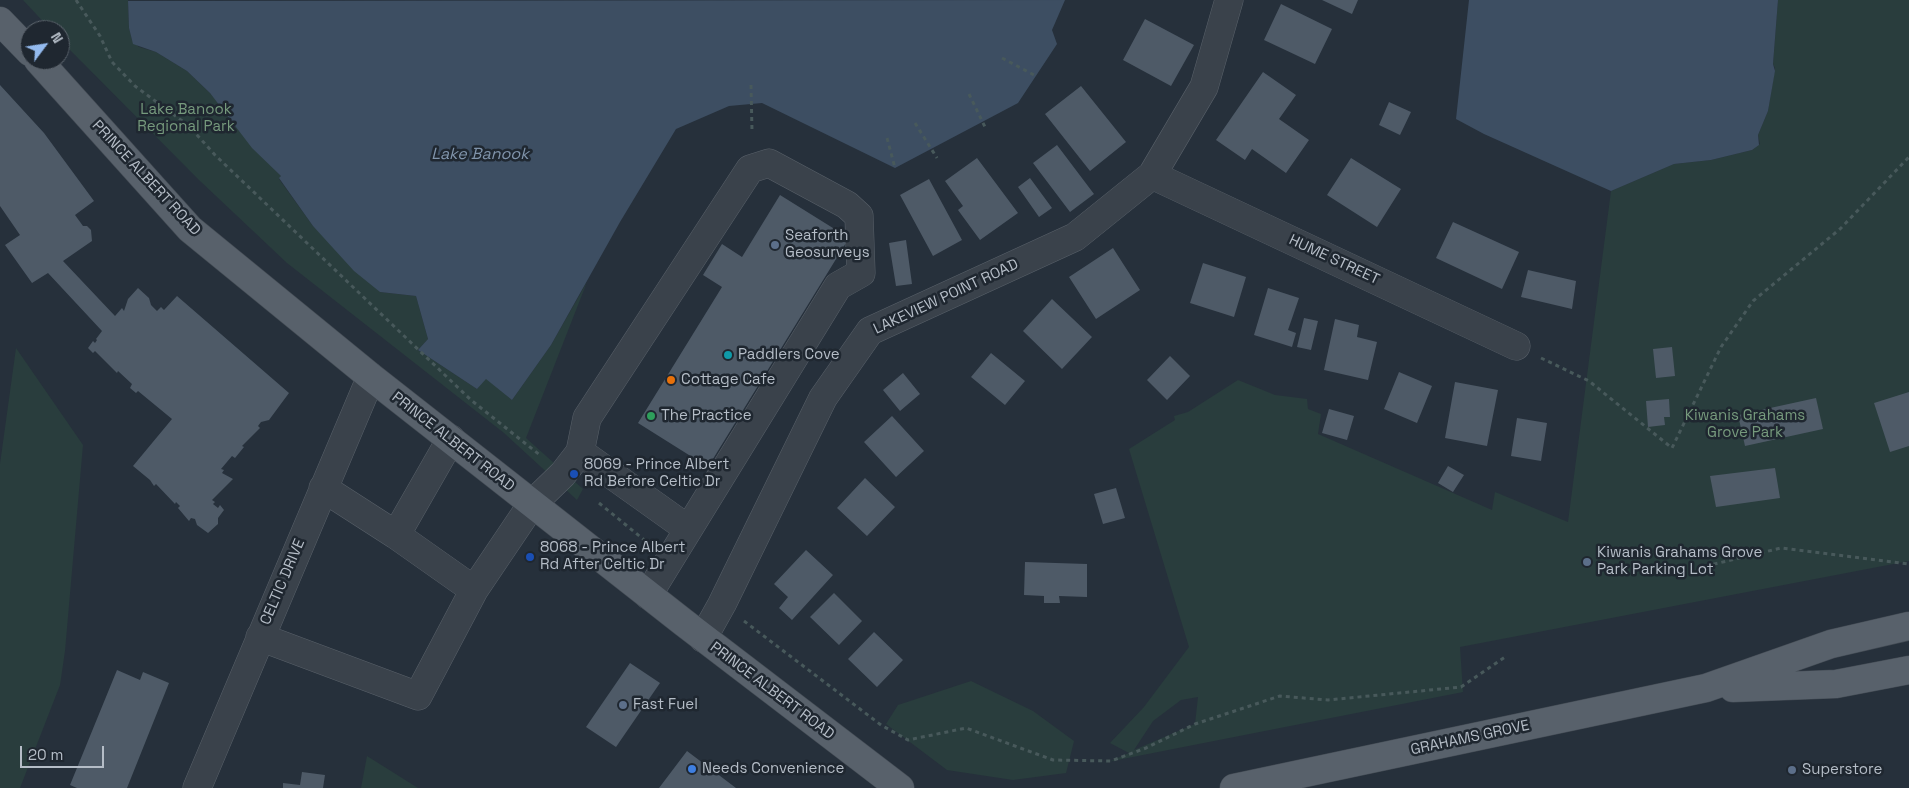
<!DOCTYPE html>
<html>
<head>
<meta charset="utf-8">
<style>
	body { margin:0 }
	#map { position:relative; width:1909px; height:788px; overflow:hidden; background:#26303b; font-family:"Space Grotesk",sans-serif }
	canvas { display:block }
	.north { position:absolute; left:20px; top:20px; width:50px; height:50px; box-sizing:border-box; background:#1f2730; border:1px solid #5b636c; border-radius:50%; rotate:59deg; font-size:14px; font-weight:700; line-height:20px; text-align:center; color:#b5bdc7 }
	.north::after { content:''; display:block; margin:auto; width:18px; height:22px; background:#93baee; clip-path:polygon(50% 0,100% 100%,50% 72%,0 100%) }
	.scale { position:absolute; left:20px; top:746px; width:84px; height:22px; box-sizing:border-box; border:2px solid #b5bdc7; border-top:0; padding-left:6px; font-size:15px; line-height:18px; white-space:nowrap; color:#b5bdc7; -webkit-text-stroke:4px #1f2730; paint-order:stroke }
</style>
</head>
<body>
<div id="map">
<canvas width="1909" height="788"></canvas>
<div class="north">N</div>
<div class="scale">20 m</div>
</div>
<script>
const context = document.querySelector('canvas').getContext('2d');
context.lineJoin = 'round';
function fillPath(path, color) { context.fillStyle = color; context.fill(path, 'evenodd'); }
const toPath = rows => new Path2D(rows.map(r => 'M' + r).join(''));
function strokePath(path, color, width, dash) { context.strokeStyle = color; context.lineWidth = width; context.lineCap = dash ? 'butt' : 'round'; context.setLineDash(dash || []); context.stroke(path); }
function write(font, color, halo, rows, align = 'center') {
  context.font = font + ' "Space Grotesk",sans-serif'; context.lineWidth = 5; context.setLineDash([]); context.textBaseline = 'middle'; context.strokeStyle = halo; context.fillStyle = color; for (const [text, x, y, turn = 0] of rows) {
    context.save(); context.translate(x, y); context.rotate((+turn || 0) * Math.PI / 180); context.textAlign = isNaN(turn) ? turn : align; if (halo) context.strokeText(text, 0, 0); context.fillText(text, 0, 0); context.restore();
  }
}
fillPath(toPath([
	[23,0,128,0,129,28,132,40,139,47,156,52,187,71,210,93,261,155,281,176,279,179,313,226,380,292,416,296,428,339,418,350,477,389,486,378,512,400,551,345,587,282,526,438,583,489,577,500,504,433,287,263,199,180,75,55,60,40,60,30,51,30],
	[1778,0,1909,0,1909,561,1460,647,1463,692,1092,765,1111,761,1129,753,1110,743,1144,707,1189,647,1129,449,1175,420,1174,416,1188,412,1238,380,1275,395,1307,399,1308,409,1321,414,1318,434,1492,510,1495,492,1568,522,1611,191,1674,164,1711,160,1752,150,1760,144,1758,135,1768,111,1775,68,1773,64],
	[1198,697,1195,724,1134,750,1153,721,1181,700],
	[16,348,83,445,65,651,60,685,20,788,0,788,0,464],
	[971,681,1033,711,1074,741,1066,773,1013,780,947,770,886,724,898,705],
	[367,756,418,788,361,788]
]), '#293d3d');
fillPath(toPath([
	[1065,0,1052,30,1057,44,1018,103,895,168,762,103,729,106,676,129,620,222,551,345,512,400,486,379,477,389,418,350,428,339,416,296,380,292,354,271,313,226,279,178,281,176,252,148,210,93,187,71,156,52,133,44,129,28,128,1],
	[1469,0,1778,0,1773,64,1775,71,1768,111,1758,135,1759,145,1752,150,1711,160,1674,164,1611,191,1484,134,1456,119]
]), '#3d4e62');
fillPath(toPath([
	[1322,0,1358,0,1352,14],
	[1281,4,1332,29,1315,64,1264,40],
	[1145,19,1194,45,1171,86,1123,60],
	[1263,72,1296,95,1279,119,1309,140,1286,173,1252,149,1245,160,1216,140],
	[0,85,44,133,94,201,75,215,83,226,87,226,91,230,92,241,63,261,115,316,122,308,124,311,128,299,138,288,149,298,151,305,157,311,161,307,164,310,177,296,289,393,269,420,261,422,258,426,260,428,242,446,244,447,235,458,232,456,221,469,224,470,222,473,233,479,212,500,215,502,213,504,218,508,220,505,224,510,218,518,218,524,208,533,197,525,195,519,191,518,189,521,178,508,180,506,176,502,175,504,156,484,154,486,150,480,133,466,172,419,138,391,136,393,130,388,132,384,118,371,117,373,95,351,93,353,88,348,93,341,95,343,97,340,96,339,102,331,48,273,32,283,5,245,20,235,0,206],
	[1081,86,1126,142,1090,171,1045,114],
	[1389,102,1411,112,1400,135,1379,125],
	[1057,145,1094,194,1070,212,1033,163],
	[977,158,1018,213,980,240,958,210,963,206,945,181],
	[1351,158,1401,189,1377,227,1327,195],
	[1030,178,1052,208,1039,217,1018,187],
	[929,179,962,240,933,256,900,195],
	[780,195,849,238,708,467,638,423,722,287,703,275,722,244,742,257],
	[1453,222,1519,252,1502,289,1436,258],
	[906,240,912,284,896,286,889,243],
	[1113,248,1140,290,1096,319,1069,277],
	[1203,263,1246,277,1234,317,1190,303],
	[1528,270,1576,281,1572,309,1521,297],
	[1268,288,1299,298,1288,330,1296,333,1292,347,1254,335],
	[1052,299,1092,337,1062,369,1023,331],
	[1304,318,1318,321,1311,350,1297,347],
	[1335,319,1359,325,1357,337,1377,342,1368,380,1324,370],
	[1672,347,1675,376,1656,378,1653,349],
	[991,353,1025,381,1005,405,971,377],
	[1170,356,1190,376,1167,400,1147,380],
	[1399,372,1432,386,1417,423,1384,409],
	[903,373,920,394,900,411,883,390],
	[1455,382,1498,390,1487,446,1445,438],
	[1909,392,1909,446,1890,452,1874,403],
	[1816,398,1823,429,1745,446,1738,415],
	[1669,399,1670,417,1664,417,1665,425,1648,427,1646,401],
	[1329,409,1354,416,1347,440,1322,433],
	[892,416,924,451,896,477,864,442],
	[1517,418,1547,423,1541,461,1511,456],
	[1448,466,1464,475,1453,492,1438,483],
	[1775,468,1780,498,1716,507,1710,476],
	[865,478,895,507,867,536,837,508],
	[1116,488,1125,518,1103,524,1094,494],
	[806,550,833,575,792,620,779,608,788,597,774,584],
	[1025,562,1087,564,1087,597,1059,596,1060,603,1044,603,1044,596,1024,595],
	[834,593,862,621,839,645,810,617],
	[874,632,903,660,877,687,848,659],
	[630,663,660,683,616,747,586,727],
	[117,670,140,680,143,672,169,683,127,788,77,788,70,785],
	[687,751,736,788,659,788],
	[302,772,325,775,323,788,283,788,283,783,300,785]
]), '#4e5a67');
const minor = toPath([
	[1152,175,1516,346],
	[580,452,688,529],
	[323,488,396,535,474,590],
	[396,535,451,439],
	[260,637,418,696,474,590,532,504,563,474,580,452,587,418,750,169,769,163,847,205,859,216,861,273,838,286,648,595],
	[703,638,722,604,823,398,870,331,1075,237,1152,175,1204,87,1229,0],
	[197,788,371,377]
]);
const major = toPath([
	[0,21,30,52],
	[38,60,190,229,371,377,683,622,900,788],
	[1733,688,1836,684,1909,670],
	[1234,788,1706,688,1831,644,1909,626]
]);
strokePath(minor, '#586069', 29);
strokePath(major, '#434b54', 29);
strokePath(toPath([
	[76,0,100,36,112,62,135,86,189,126,215,155,471,400,541,456],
	[1002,58,1036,76],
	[751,85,752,131],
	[969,94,986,129],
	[915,123,937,158],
	[887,138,895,168],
	[1541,358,1589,381,1672,448,1721,347,1753,301,1840,229,1909,157],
	[599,503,648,543],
	[1698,568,1781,548,1909,564],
	[744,621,881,725,908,740,966,728,1053,760,1111,761,1146,748,1195,724,1280,696,1328,700,1461,687,1505,657]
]), '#48595b', 3, [4, 4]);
strokePath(minor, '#3a424b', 28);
strokePath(major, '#58616b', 28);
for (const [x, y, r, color] of [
	[775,245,5,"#5c6f8a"],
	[728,355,5,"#0f9aa8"],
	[671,380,5,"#e8710a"],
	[651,416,5,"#2e9e5b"],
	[574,474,5,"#1a4fb4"],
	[530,557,5,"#1a4fb4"],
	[1587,562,5,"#5c6f8a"],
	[623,705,5,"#5c6f8a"],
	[692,769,5,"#3f7fe0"],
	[1792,770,5,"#5c6f8a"]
]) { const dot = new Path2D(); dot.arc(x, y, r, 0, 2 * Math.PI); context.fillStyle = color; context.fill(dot); strokePath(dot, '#1f2730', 2); }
write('15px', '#769a7d', '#1f2730', [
	["Lake Banook",186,110],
	["Regional Park",186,127],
	["Kiwanis Grahams",1745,416],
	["Grove Park",1745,433]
]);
write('15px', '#b5bdc7', '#1f2730', [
	["PRINCE ALBERT ROAD",146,178,47],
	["HUME STREET",1334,260,25],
	["LAKEVIEW POINT ROAD",946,297,-25],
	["PRINCE ALBERT ROAD",453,442,38],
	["CELTIC DRIVE",283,582,-67],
	["PRINCE ALBERT ROAD",772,691,37],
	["GRAHAMS GROVE",1470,738,-12]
]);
write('15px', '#b5bdc7', '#1f2730', [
	["Seaforth",785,236],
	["Geosurveys",785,253],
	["Paddlers Cove",738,355],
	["Cottage Cafe",681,380],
	["The Practice",661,416],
	["8069 - Prince Albert",584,465],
	["Rd Before Celtic Dr",584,482],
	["8068 - Prince Albert",540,548],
	["Rd After Celtic Dr",540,565],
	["Kiwanis Grahams Grove",1597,553],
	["Park Parking Lot",1597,570],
	["Fast Fuel",633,705],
	["Needs Convenience",702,769],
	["Superstore",1802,770]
], 'left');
write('italic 16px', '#8094ab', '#1f2730', [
	["Lake Banook",480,155]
]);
</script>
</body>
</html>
